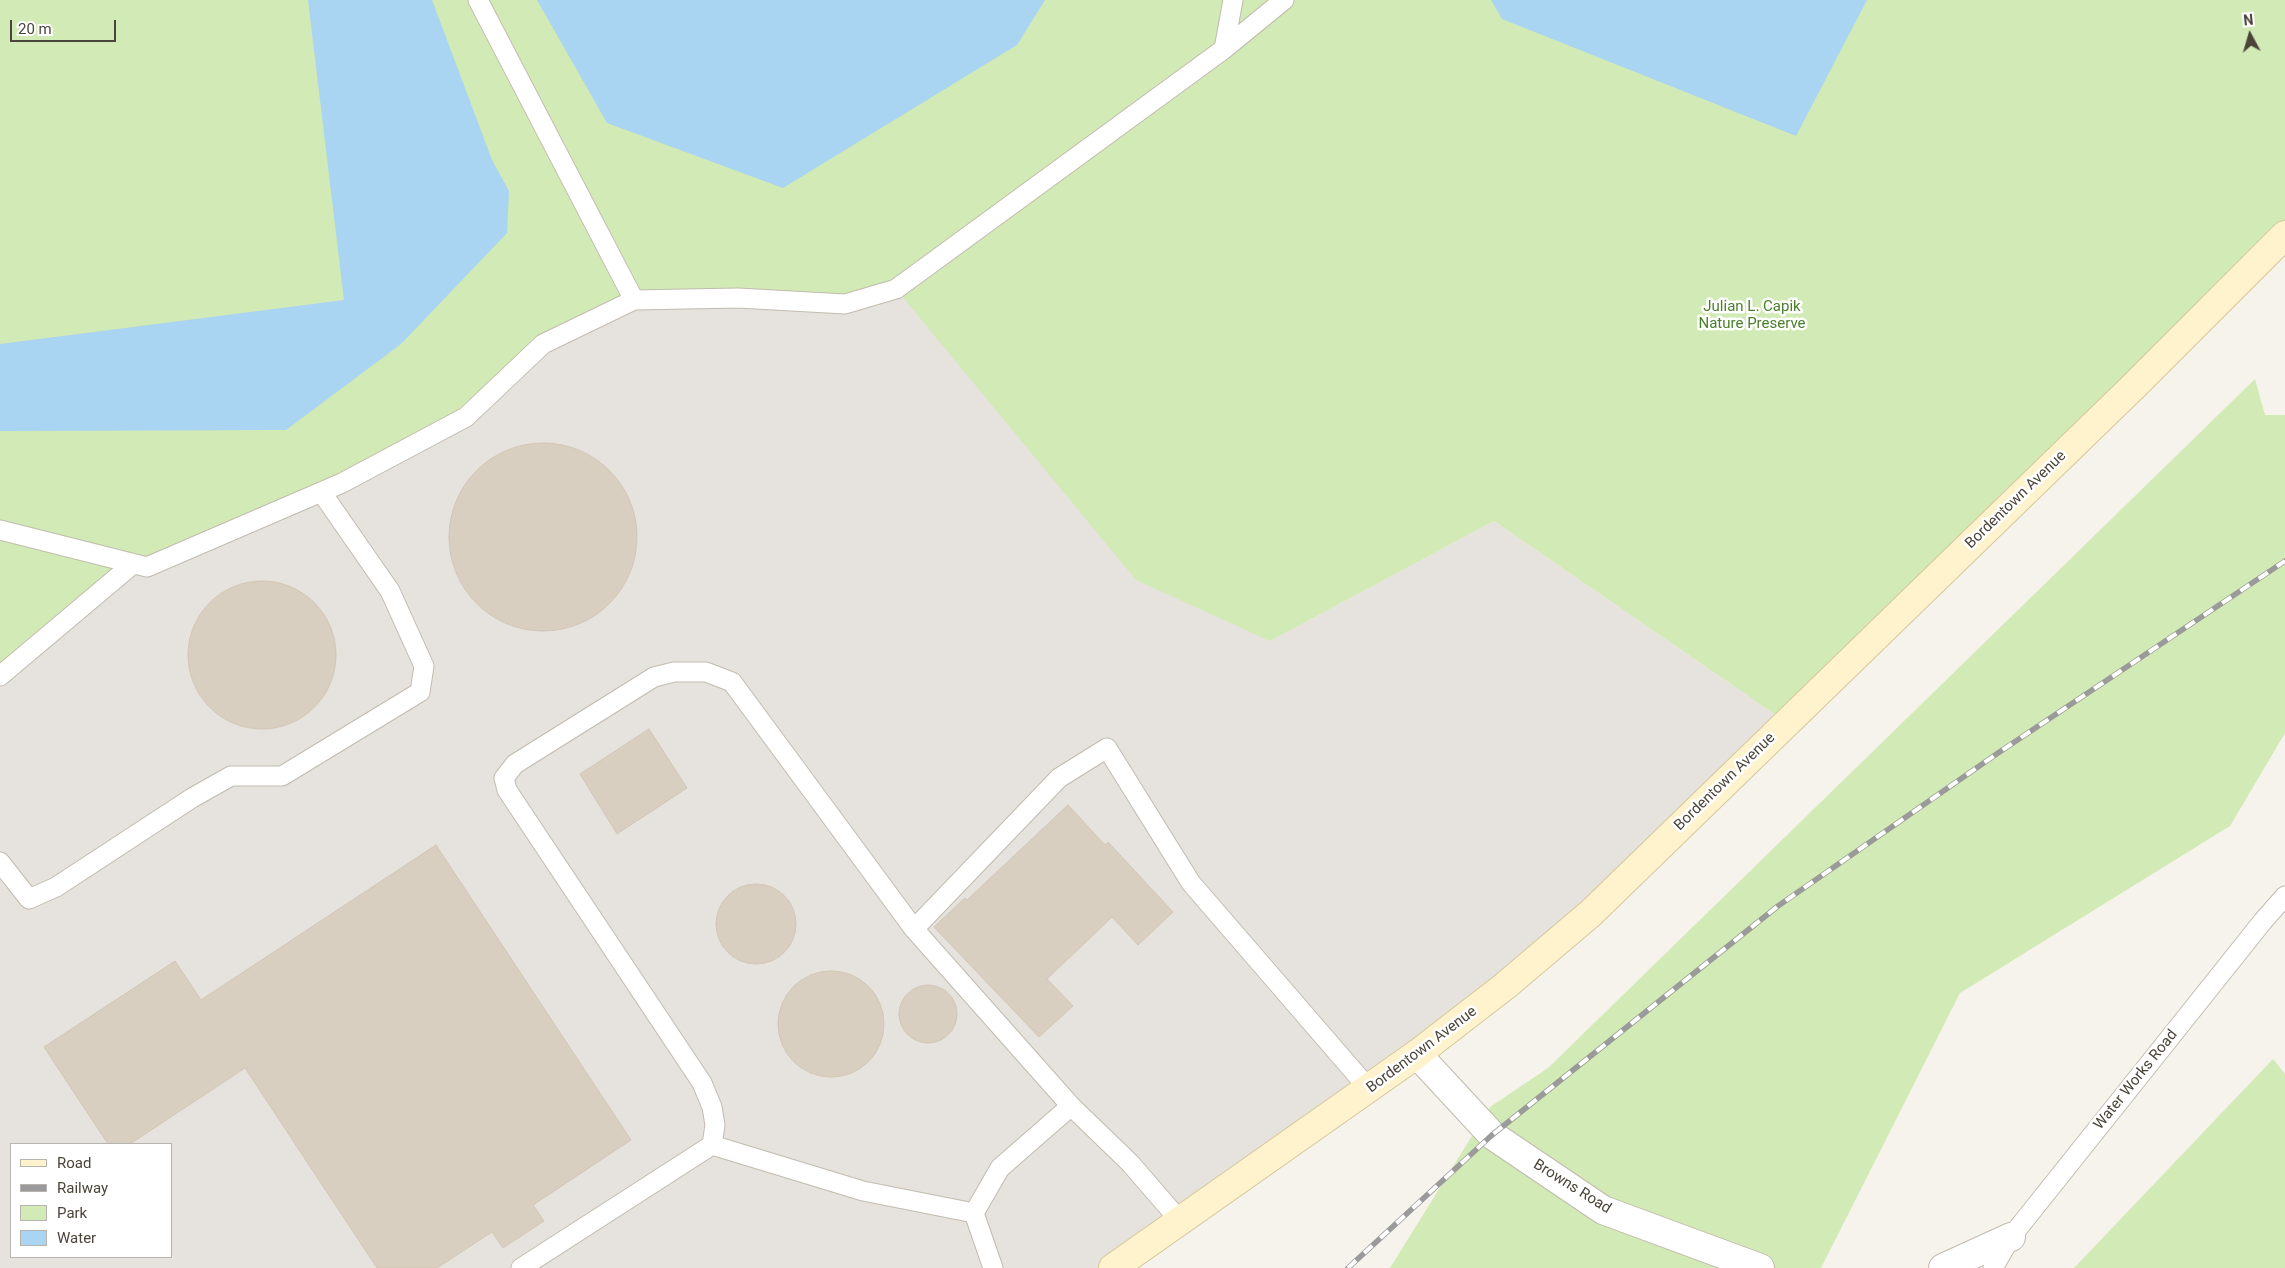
<!DOCTYPE html>
<html>
<head>
<meta charset="utf-8">
<style>
	body { margin:0 }
	#map { position:relative; width:2285px; height:1268px; overflow:hidden; background:#f6f3ec; font-family:Roboto,sans-serif }
	canvas { display:block }
	.legend { position:absolute; left:10px; top:1143px; width:162px; height:115px; box-sizing:border-box; background:#fff; border:1px solid #b7b4b0; margin:0; padding:6px 9px; list-style:none; font-size:15px; color:#4b4439 }
	.legend li { display:flex; align-items:center; gap:10px; height:25px }
	.legend b { width:25px; border:1px solid #b7b4b0 }
	.north { position:absolute; left:2225px; top:10px; width:50px; height:50px; -webkit-text-stroke:4px #fff; paint-order:stroke; rotate:354deg; font-size:14px; font-weight:700; line-height:20px; text-align:center; color:#4b4439 }
	.north::after { content:''; display:block; margin:auto; width:18px; height:22px; background:#4b4439; clip-path:polygon(50% 0,100% 100%,50% 72%,0 100%) }
	.scale { position:absolute; left:10px; top:20px; width:106px; height:22px; box-sizing:border-box; border:2px solid #4b4439; border-top:0; padding-left:6px; font-size:15px; line-height:18px; white-space:nowrap; color:#4b4439; -webkit-text-stroke:4px #fff; paint-order:stroke }
</style>
</head>
<body>
<div id="map">
<canvas width="2285" height="1268"></canvas>
<ul class="legend">
<li><b style="height:6px;background:#fff3cd"></b>Road</li>
<li><b style="height:6px;background:#9a9a9a"></b>Railway</li>
<li><b style="height:14px;background:#d2eab5"></b>Park</li>
<li><b style="height:14px;background:#a9d4f2"></b>Water</li>
</ul>
<div class="north">N</div>
<div class="scale">20 m</div>
</div>
<script>
const context = document.querySelector('canvas').getContext('2d');
context.lineJoin = 'round';
function fillPath(path, color) { context.fillStyle = color; context.fill(path, 'evenodd'); }
const toPath = rows => new Path2D(rows.map(r => 'M' + r).join(''));
function strokePath(path, color, width, dash) { context.strokeStyle = color; context.lineWidth = width; context.lineCap = dash ? 'butt' : 'round'; context.setLineDash(dash || []); context.stroke(path); }
function write(font, color, halo, rows, align = 'center') {
  context.font = font + ' Roboto,sans-serif'; context.lineWidth = 5; context.setLineDash([]); context.textBaseline = 'middle'; context.strokeStyle = halo; context.fillStyle = color; for (const [text, x, y, turn = 0] of rows) {
    context.save(); context.translate(x, y); context.rotate((+turn || 0) * Math.PI / 180); context.textAlign = isNaN(turn) ? turn : align; if (halo) context.strokeText(text, 0, 0); context.fillText(text, 0, 0); context.restore();
  }
}
fillPath(toPath([
	[896,289,1270,641,1494,521,1786,722,1591,913,1113,1268,0,1268,0,676,90,599,543,344,634,300],
	[11,1144,171,1144,171,1257,11,1257]
]), '#e6e2dd');
fillPath(toPath([
	[0,0,2285,0,2285,236,1786,722,1494,521,1270,641,1136,580,896,289,845,304,634,300,543,344,466,417,342,483,133,564,0,676],
	[2255,379,2265,415,2285,415,2285,733,2230,826,1960,993,1821,1268,1390,1268,1490,1107,1548,1068],
	[2273,1059,2285,1074,2285,1268,2074,1268]
]), '#d2eab5');
fillPath(toPath([
	[308,0,432,0,492,160,509,191,507,233,401,344,286,430,0,431,0,344,344,300],
	[537,0,1045,0,1017,45,783,188,607,123],
	[1491,0,1867,0,1796,136,1502,19]
]), '#a9d4f2');
const building = toPath([
	'449 537a94 94 0 1 1 188 0a94 94 0 1 1-188 0Z',
	'188 655a74 74 0 1 1 148 0a74 74 0 1 1-148 0Z',
	[649,729,687,788,617,834,580,774,649,729],
	[1068,805,1105,845,1108,842,1173,912,1138,945,1112,917,1047,979,1073,1006,1039,1037,934,927,965,898,967,900,1068,805],
	[436,845,631,1140,533,1205,544,1221,503,1248,492,1232,437,1268,377,1268,245,1068,130,1144,108,1144,44,1047,175,961,201,1000,436,845],
	'716 924a40 40 0 1 1 80 0a40 40 0 1 1-80 0Z',
	'778 1024a53 53 0 1 1 106 0a53 53 0 1 1-106 0Z',
	'899 1014a29 29 0 1 1 58 0a29 29 0 1 1-58 0Z'
]);
fillPath(building, '#d8cfc1');
strokePath(building, '#d3c7b4', 1);
const lane = toPath([
	[478,0,634,300],
	[1224,49,1233,0],
	[0,530,147,567,342,483,466,417,543,344,634,300,738,298,845,304,896,289,1224,49,1284,0],
	[0,676,133,564],
	[0,862,29,899,56,887,192,798,231,776,282,776,420,692,424,666,390,591,322,493],
	[1071,1106,914,929,1059,778,1107,748,1191,883,1369,1089],
	[712,1145,715,1125,712,1107,702,1083,507,790,504,778,515,764,654,677,674,672,706,672,732,682,914,929],
	[521,1268,712,1145,863,1191,974,1213],
	[993,1268,974,1213,1000,1168,1071,1106,1130,1163,1181,1222],
	[1993,1268,2011,1237,2263,921,2285,896]
]);
const street = toPath([
	[1417,1054,1492,1135,1603,1210,1760,1268],
	[1943,1268,2011,1237]
]);
const secondary = toPath([
	[1113,1268,1417,1054,1505,986,1591,913,2136,384,2285,235]
]);
strokePath(lane, '#c2bbae', 21);
strokePath(street, '#c2bbae', 30);
strokePath(secondary, '#d6c79b', 30);
strokePath(lane, '#fff', 19);
strokePath(street, '#fff', 28);
strokePath(secondary, '#fff3cd', 28);
const rail = toPath([
	[1348,1268,1492,1135,1778,906,1998,753,2285,561]
]);
strokePath(rail, '#9a9a9a', 5.5);
strokePath(rail, '#fff', 4, [11]);
write('15px', '#4a7f2a', '#fff', [
	["Julian L. Capik",1752,307],
	["Nature Preserve",1752,324]
]);
write('15px', '#4b4439', '#fff', [
	["Bordentown Avenue",2016,500,-44],
	["Bordentown Avenue",1725,782,-44],
	["Bordentown Avenue",1422,1050,-37],
	["Water Works Road",2136,1080,-51],
	["Browns Road",1572,1187,32]
]);
</script>
</body>
</html>
